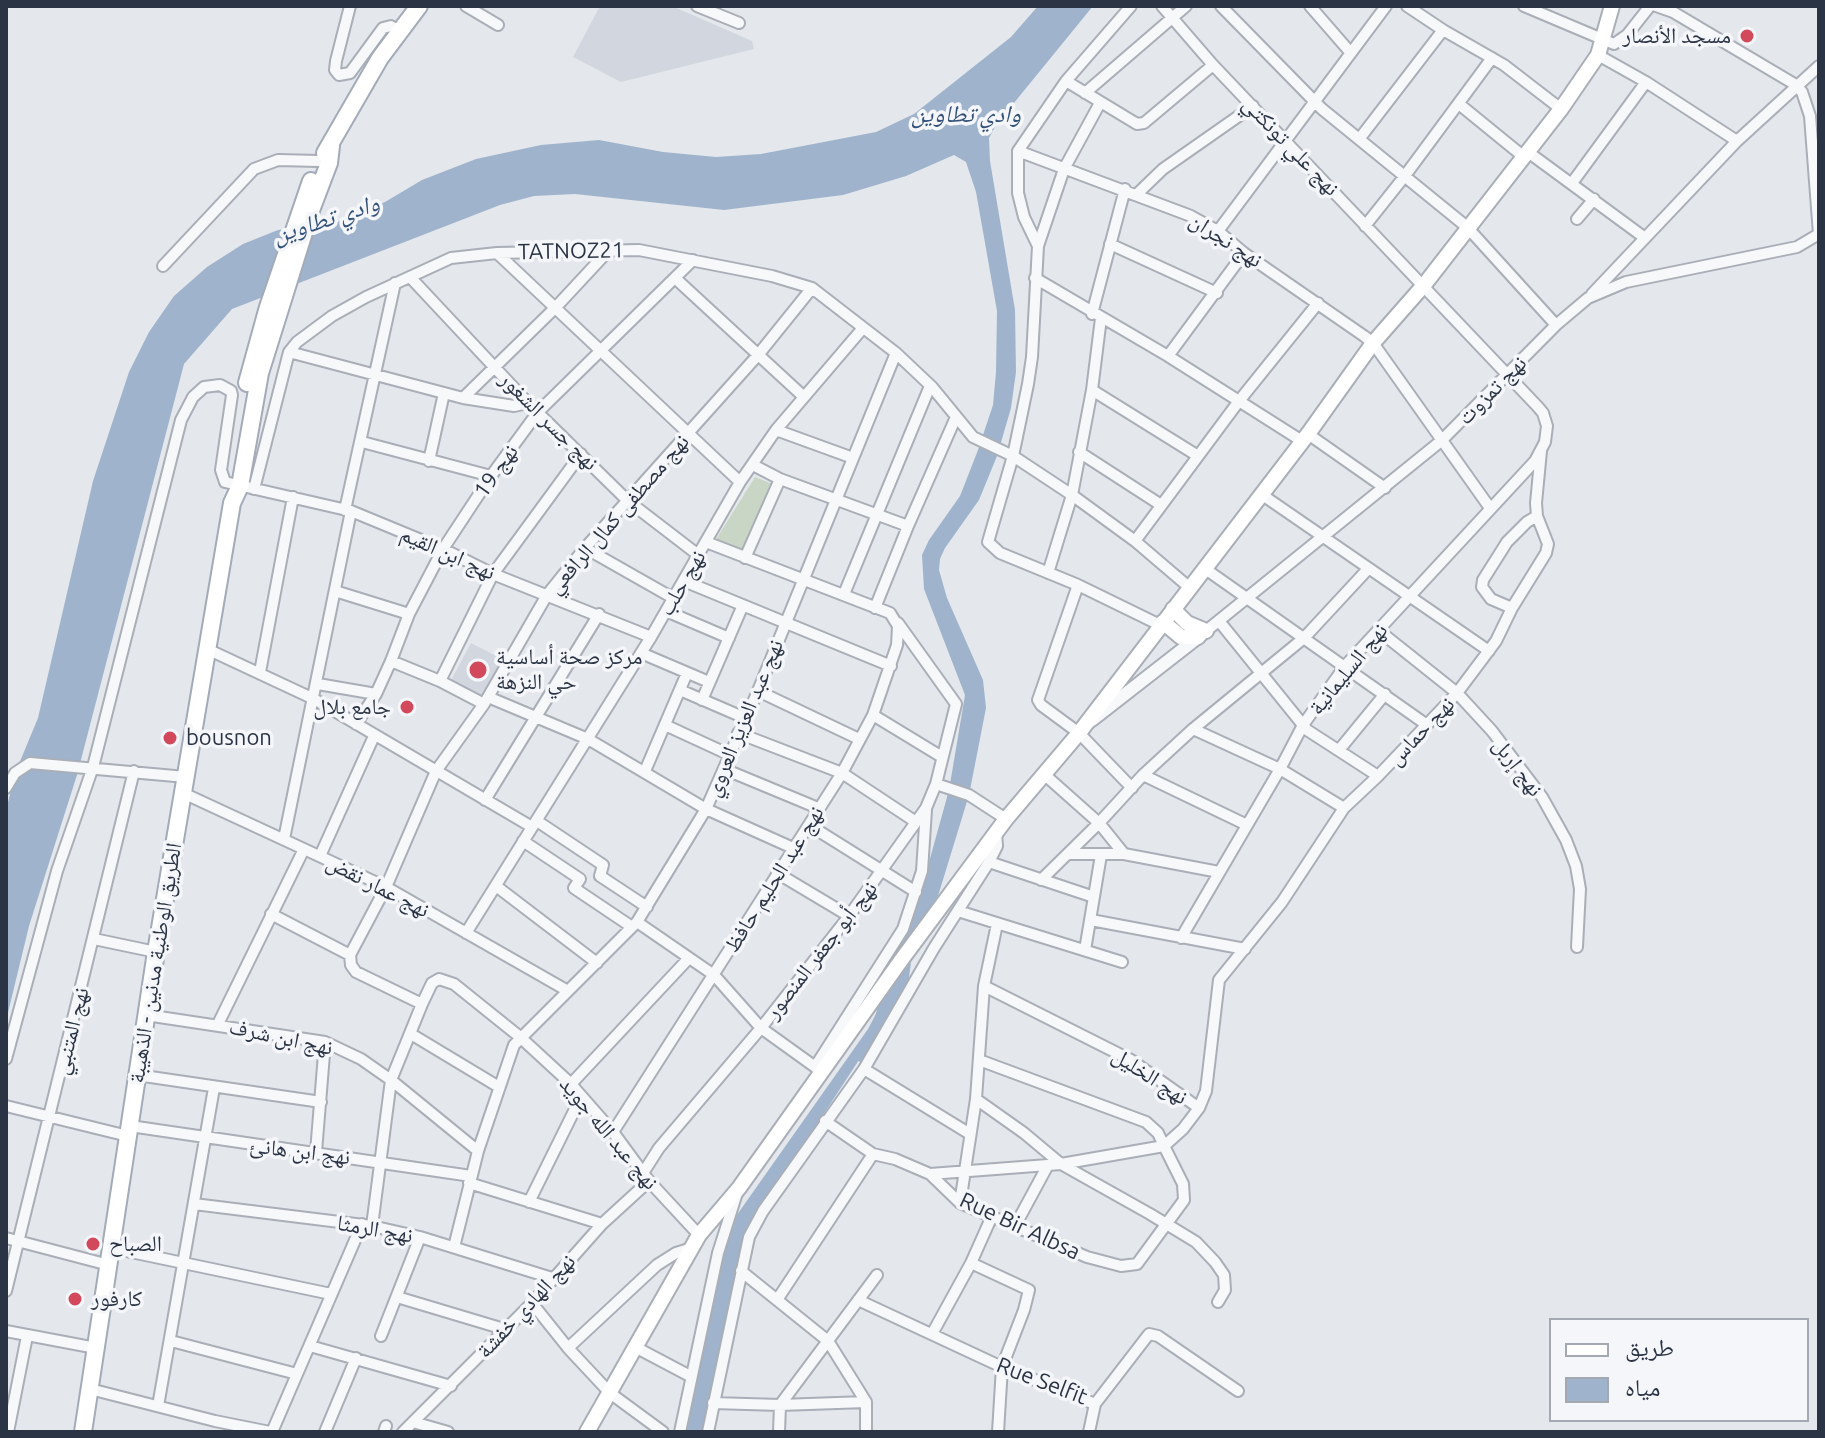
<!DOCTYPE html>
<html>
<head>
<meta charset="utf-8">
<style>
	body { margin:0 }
	#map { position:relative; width:1825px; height:1438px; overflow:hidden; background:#e4e7ec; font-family:Ubuntu,"Noto Naskh Arabic",sans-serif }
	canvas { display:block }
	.frame { position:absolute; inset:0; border:8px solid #2b3445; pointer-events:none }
	.legend { position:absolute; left:1549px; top:1318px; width:260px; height:104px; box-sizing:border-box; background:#f4f6f9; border:2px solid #a4a8b1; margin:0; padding:10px 14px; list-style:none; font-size:24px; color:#2b3445 }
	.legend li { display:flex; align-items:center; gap:16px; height:40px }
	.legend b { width:40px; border:2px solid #a4a8b1 }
</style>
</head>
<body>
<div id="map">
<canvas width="1825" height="1438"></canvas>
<div class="frame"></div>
<ul class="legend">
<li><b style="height:10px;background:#fff"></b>طريق</li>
<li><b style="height:22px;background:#9fb4cc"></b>مياه</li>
</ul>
</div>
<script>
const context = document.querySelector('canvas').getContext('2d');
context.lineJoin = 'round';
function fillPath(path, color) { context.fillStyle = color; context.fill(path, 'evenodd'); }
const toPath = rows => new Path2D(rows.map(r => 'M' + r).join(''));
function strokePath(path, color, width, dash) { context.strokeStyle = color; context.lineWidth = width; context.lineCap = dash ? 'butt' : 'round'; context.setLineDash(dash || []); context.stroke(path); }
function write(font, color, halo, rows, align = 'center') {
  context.font = font + ' Ubuntu,"Noto Naskh Arabic",sans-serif'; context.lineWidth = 7; context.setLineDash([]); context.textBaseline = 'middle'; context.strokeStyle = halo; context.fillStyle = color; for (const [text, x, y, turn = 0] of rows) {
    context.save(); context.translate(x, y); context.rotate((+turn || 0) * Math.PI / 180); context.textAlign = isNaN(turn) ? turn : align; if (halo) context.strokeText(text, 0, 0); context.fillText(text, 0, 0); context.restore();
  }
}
fillPath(toPath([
	[600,6,672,6,752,41,754,49,621,82,573,57],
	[471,643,506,661,483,698,451,680]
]), '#d2d6de');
fillPath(toPath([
	[755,477,775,485,745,554,715,541]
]), '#c9d6c5');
fillPath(toPath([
	[1038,6,1093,6,996,125,989,138,990,161,1015,310,1016,372,1011,408,997,456,979,500,945,548,940,559,939,570,947,598,983,680,986,708,969,795,938,896,929,909,926,919,892,961,921,891,949,790,965,695,924,589,922,555,929,540,960,496,978,450,993,405,996,372,997,311,976,192,966,162,954,155,906,176,843,195,724,210,575,194,534,196,500,205,232,309,184,364,77,775,29,926,6,1021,6,810,16,771,38,718,93,481,129,372,149,332,174,296,207,267,243,244,278,230,335,223,385,202,422,180,476,159,541,145,599,140,663,152,716,157,761,154,876,132,914,114,1011,37],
	[911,962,908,985,755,1219,705,1432,686,1432,722,1259,734,1219,868,1029,888,991]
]), '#9fb4cc');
strokePath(toPath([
	[862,1054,880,1029,886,1007]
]), '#9fb4cc', 16);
const minor = toPath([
	[350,6,336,61,335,70,339,75,350,73,383,28,391,26,400,31],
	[466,6,498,25],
	[697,6,739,23],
	[1162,6,1213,65,1538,407,1543,413,1547,426,1545,442,1535,461,1345,666,1303,725,1280,769,1181,938],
	[1221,6,1322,109,1467,227,1556,325],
	[1310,6,1350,52],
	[1407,6,1443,30,1504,65,1561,109],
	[1524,6,1614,44,1627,35,1650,6],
	[1656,6,1673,12,1796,85,1802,92,1810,116,1819,234],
	[1598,55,1646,82,1737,141],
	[1066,81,1137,124,1144,123,1213,65],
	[1085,93,1186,6],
	[1100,103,1064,169,1038,246,1032,357,1028,384,1013,456,988,542,1000,553,1078,585,1160,625],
	[1459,104,1524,157],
	[1360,138,1443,30],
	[1018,151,1191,216,1218,231,1244,253,1364,336,1373,343,1490,508],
	[1528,152,1645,238],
	[1572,183,1646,82],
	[1136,195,1163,169,1253,106],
	[1577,219,1594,199],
	[1365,226,1404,177,1492,58],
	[1218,231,1386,6],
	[1110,244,1217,293],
	[1038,246,1024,217,1018,193,1018,151,1066,81,1131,6],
	[497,253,740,482],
	[163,266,254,169,278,160,319,161],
	[410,277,528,403,628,501,697,554],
	[675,278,804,397],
	[1035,278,1168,356,1302,441],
	[1592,294,1737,141,1819,66],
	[1092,314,1125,189],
	[289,352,463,398,514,406,528,403],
	[1168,356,1244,253],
	[1092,390,1198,456],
	[463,398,556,307,609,250],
	[776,430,853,458],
	[1308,434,1385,488],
	[362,442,491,476],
	[1079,452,1161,505],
	[429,461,444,393],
	[753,465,780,479,908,526],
	[254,489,289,352,297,342,332,316,366,297,451,258,497,253,639,250,772,276,812,288,896,353,932,387,973,437,1013,456,1072,495,1135,541,1190,588],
	[1261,494,1489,651],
	[345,510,395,283],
	[1135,541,1239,401,1318,303],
	[585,548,673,598],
	[745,558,780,479],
	[1204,568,1427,725],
	[1048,573,1072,495,1092,390,1101,318],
	[684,581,891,666],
	[1078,585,1038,700,1041,705,1079,733,1132,788],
	[335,591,409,614],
	[844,594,930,386],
	[875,608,908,526,956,417],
	[1512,608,1491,599,1482,587,1483,580,1507,542,1527,522,1537,516],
	[666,611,729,638],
	[1219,621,1307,730,1378,776],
	[1378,630,1457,693,1492,731,1542,797,1566,840,1576,866,1580,889,1577,947],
	[1206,631,1441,441,1556,325,1588,298,1626,282,1797,247,1819,234],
	[207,649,314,699,532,827],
	[641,653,709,682],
	[391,661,440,681,484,704],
	[260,672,293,497],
	[440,681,493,574,581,454],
	[318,684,376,694],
	[680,690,745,718],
	[758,691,859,739],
	[488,697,588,739,706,809,793,848],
	[702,700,743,605],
	[873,715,942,757],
	[356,724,376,694,391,661,409,614,443,549,491,476,538,412,693,260],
	[665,725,730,755],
	[1193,729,1280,769,1344,808],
	[738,733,842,773,916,822],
	[1339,750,1385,694],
	[724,769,818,808],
	[645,771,687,673],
	[1045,775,1099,823,1124,854],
	[1143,775,1247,825],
	[936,784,969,795,1006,819],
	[6,788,15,773,30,763,186,777],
	[183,793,386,887,568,991],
	[485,800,599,614],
	[537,821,603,865,600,876,647,907],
	[809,825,916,892],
	[284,839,351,511],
	[523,841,580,879,574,888,632,927],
	[1068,854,1124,854,1219,872],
	[320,856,374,736],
	[989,862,1094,897],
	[777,873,849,916],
	[1041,880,1099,823,1143,775,1193,729,1304,638,1368,569],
	[496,886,597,963],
	[958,911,1122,962],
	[271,914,350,955],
	[1091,920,1245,949],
	[637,922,714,975,761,1028,818,1069],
	[466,933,651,637,740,482,776,430,863,328],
	[94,939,156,952],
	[1085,950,1101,855],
	[984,986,1131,1060,1199,1108],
	[422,1004,356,972,351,965,350,955,386,887,436,771,484,704,547,595,585,548,758,355,812,288],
	[146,1015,325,1042,361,1059,391,1080,478,1151],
	[218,1024,304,849],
	[411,1034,499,1087],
	[6,1059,57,871,93,767,181,420,193,397,204,387,220,385,231,391,232,395,221,470,225,482,351,511,443,549,493,574,651,637],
	[815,1067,903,929,922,871,926,810],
	[864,1069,970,1134],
	[137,1075,321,1102],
	[571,1084,689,958],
	[976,1099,1024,1133,1061,1164,1150,1214,1196,1242,1215,1262,1224,1275,1225,1290,1218,1302],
	[6,1106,128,1136],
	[825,1121,873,1154,895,1159,930,1174,960,1203,1087,1257,1121,1266,1137,1264,1184,1200,1183,1184,1164,1146,1183,1129,1199,1108,1206,1091,1219,980,1282,902,1344,808,1378,776,1457,693,1496,641,1512,608,1546,553,1548,544,1537,516,1536,503,1541,451],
	[130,1126,471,1176],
	[613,1132,842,773,873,715,897,645,898,626,890,613,706,542],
	[316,1152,325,1042],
	[643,1173,659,1148,761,1028,849,916,926,808,936,784,956,704,898,623],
	[930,1174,1061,1164,1164,1146,1158,1133,1146,1122,979,1060],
	[469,1183,602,1224],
	[529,1202,581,1097],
	[960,1203,976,1099,984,986,997,924],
	[194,1204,372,1226,420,1237,552,1278],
	[372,1226,391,1080,422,1004,432,983,439,979,454,984,520,1037,571,1084,613,1132,649,1181,699,1235],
	[1015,1226,1048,1165],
	[6,1238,109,1265],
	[454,1247,478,1151,514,1045,637,922,706,809,758,691,896,353],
	[112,1248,331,1294],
	[971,1263,1029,1290,1024,1310,1002,1367,998,1432],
	[741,1271,828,1341,866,1402,866,1432],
	[6,1291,134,771],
	[397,1297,504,1329],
	[777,1300,873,1154],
	[858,1300,1002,1367,1095,1404,1149,1334,1158,1336,1238,1391],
	[532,1303,568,1348,610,1393,663,1432],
	[6,1331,96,1348],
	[932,1334,971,1263,992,1216],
	[381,1336,420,1237],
	[171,1341,297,1374],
	[310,1346,451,1386],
	[568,1348,657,1265,676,1253,692,1248],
	[637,1348,690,1376],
	[90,1389,215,1421,270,1432],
	[713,1403,780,1405,866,1402],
	[158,1406,214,1088],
	[413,1422,448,1432],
	[8,1432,27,1336],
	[272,1432,362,1224],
	[325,1432,356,1358],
	[384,1432,386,1426],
	[403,1432,532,1303,602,1224,649,1181],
	[680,1432,718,1253,737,1193],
	[708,1432,749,1237,763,1211,864,1069,934,948,989,862,997,846,996,833],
	[779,1432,780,1405,877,1275],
	[1089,1432,1095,1404]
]);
const tertiary = toPath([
	[1092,720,1201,635]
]);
const secondary = toPath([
	[1173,609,1187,623,1206,631],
	[1163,622,1181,637,1198,637],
	[587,1432,699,1235,739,1188,902,959,1006,819,1079,733,1308,434,1373,343,1424,285,1561,109,1598,55,1612,6]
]);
const primary = toPath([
	[325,153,380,58,419,6],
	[247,383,268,307,311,181],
	[83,1432,156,952,232,503,240,486,260,373,310,213,329,163,331,146]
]);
strokePath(minor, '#a9aeb7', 14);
strokePath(tertiary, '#a9aeb7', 16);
strokePath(secondary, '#a9aeb7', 18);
strokePath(primary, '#a3abb8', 20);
strokePath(minor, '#f7f8fa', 10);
strokePath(tertiary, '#f7f8fa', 12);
strokePath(secondary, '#fff', 14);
strokePath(primary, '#fff', 16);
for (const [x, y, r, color] of [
	[1747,36,8,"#d1495b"],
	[478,670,10,"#d1495b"],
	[407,707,8,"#d1495b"],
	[170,738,8,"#d1495b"],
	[93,1244,8,"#d1495b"],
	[75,1299,8,"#d1495b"]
]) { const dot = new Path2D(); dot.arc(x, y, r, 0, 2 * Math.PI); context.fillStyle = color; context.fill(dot); strokePath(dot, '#f4f6f9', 3); }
write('22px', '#2b3445', '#f4f6f9', [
	["مسجد الأنصار",1731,36,"right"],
	["مركز صحة أساسية",496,657],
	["حي النزهة",496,682],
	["جامع بلال",391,707,"right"],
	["bousnon",186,738],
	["الصباح",109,1244],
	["كارفور",91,1299]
], 'left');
write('22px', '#2b3445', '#f4f6f9', [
	["نهج علي تونكتي",1291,146,46],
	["نهج نجران",1226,240,33],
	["TATNOZ21",571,251,-1],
	["نهج تمزوت",1492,390,-45],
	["نهج جسر الشغور",549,421,45],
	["نهج 19",496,471,-55],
	["نهج مصطفى كمال الرافعي",618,514,-49],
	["نهج ابن القيم",448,553,24],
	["نهج حلب",682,583,-60],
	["نهج السليمانية",1348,669,-51],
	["نهج عبد العزيز العروي",744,718,-67],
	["نهج حماس",1421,731,-46],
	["نهج إربل",1518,767,53],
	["نهج عبد الحليم حافظ",774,879,-58],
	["نهج عمار نقض",378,886,27],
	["نهج أبو جعفر المنصور",821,950,-52],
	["الطريق الوطنية مدنين - الذهيبة",155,963,-81],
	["نهج المتنبي",71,1031,-76],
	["نهج ابن شرف",281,1037,12],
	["نهج الخليل",1150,1076,33],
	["نهج عبد الله جويد",609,1133,50],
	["نهج ابن هانئ",300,1151,7],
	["Rue Bir Albsa",1020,1226,25],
	["نهج الرمثا",375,1229,10],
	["نهج الهادي خفشة",526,1306,-47],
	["Rue Selfit",1042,1381,21]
]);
write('italic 24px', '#34527a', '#f4f6f9', [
	["وادي تطاوين",966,114],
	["وادي تطاوين",326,219,-18]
]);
</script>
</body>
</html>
